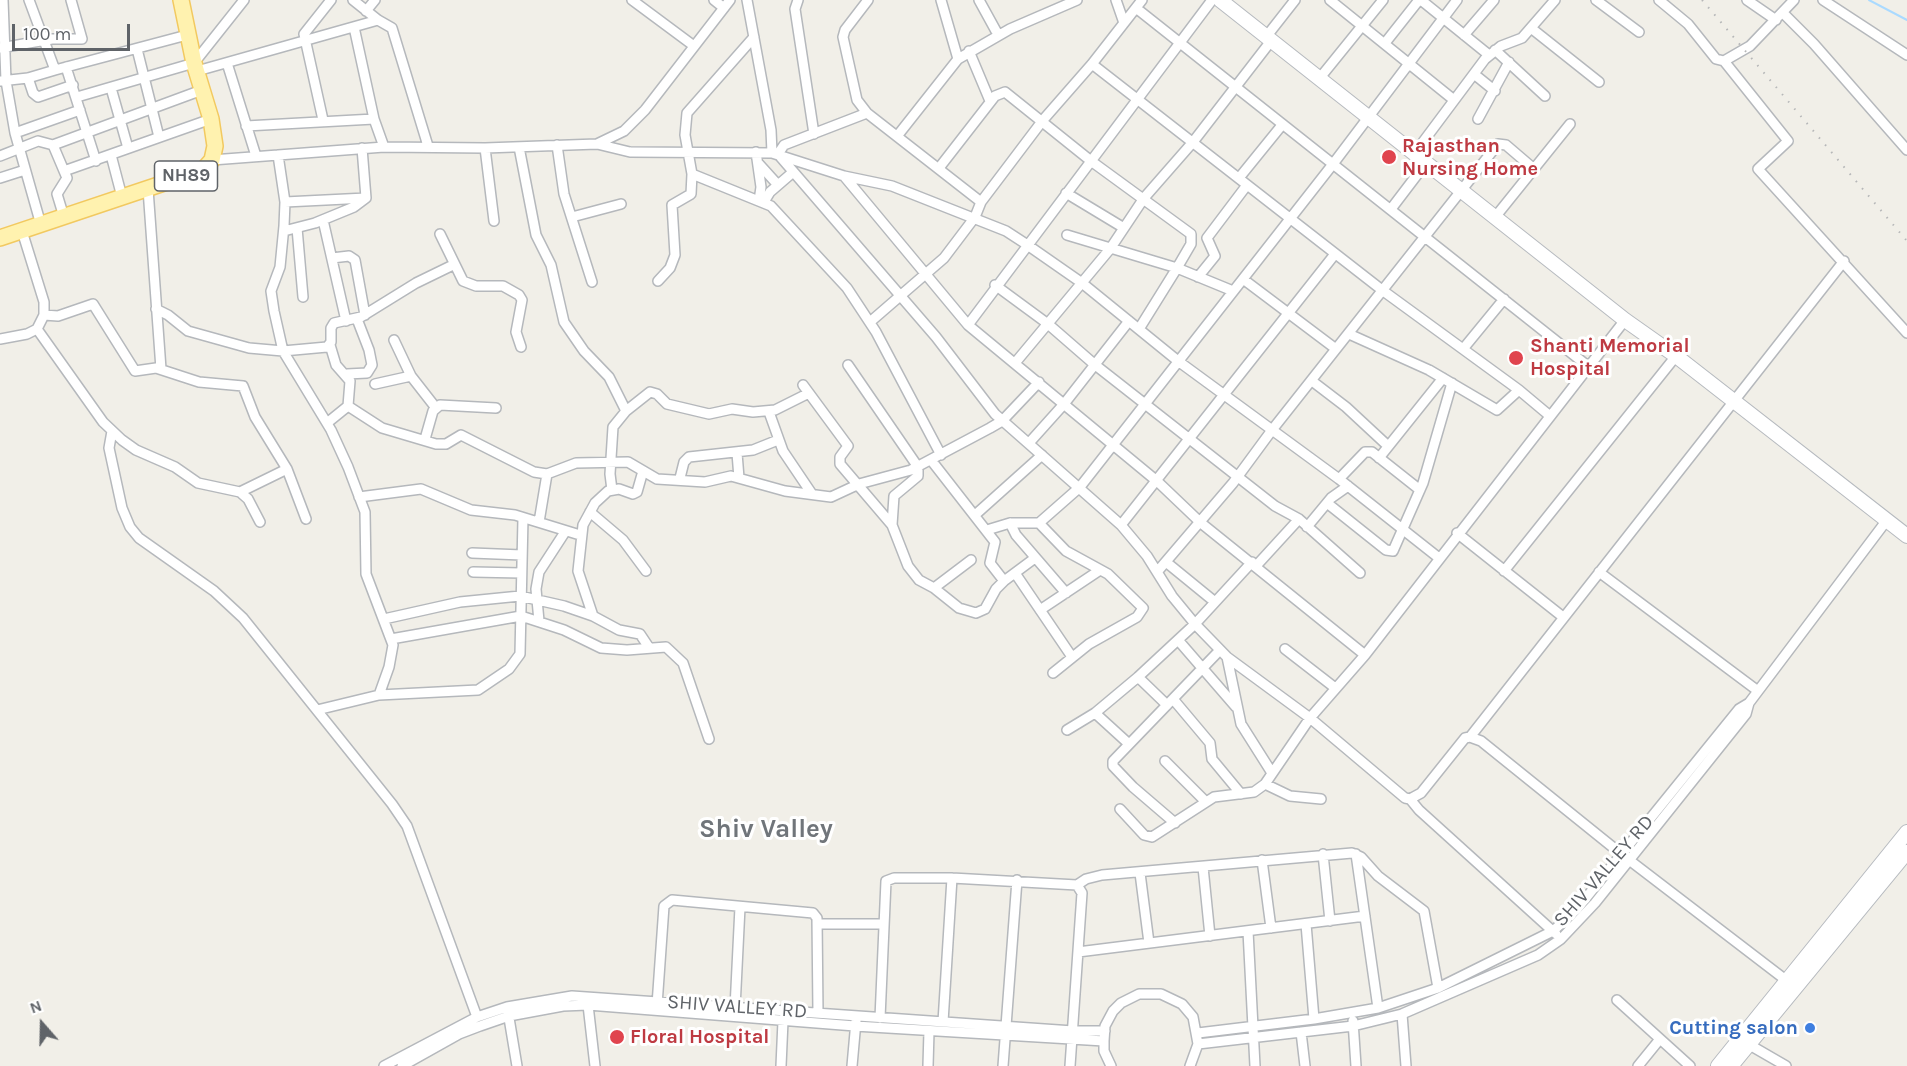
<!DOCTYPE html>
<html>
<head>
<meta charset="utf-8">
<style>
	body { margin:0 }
	#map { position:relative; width:1907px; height:1066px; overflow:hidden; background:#f1efe8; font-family:Karla,sans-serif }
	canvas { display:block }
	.north { position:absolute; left:12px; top:994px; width:60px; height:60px; -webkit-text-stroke:4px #fff; paint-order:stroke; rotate:340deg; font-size:16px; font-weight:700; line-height:24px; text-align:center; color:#5f6368 }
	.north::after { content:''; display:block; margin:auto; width:21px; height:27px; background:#5f6368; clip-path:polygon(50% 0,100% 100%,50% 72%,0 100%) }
	.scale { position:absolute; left:12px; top:24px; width:118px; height:27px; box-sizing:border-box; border:3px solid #5f6368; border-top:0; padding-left:8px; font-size:18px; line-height:21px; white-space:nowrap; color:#5f6368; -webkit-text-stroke:4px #fff; paint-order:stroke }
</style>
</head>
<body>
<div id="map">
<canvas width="1907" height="1066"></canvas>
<div class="north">N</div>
<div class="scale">100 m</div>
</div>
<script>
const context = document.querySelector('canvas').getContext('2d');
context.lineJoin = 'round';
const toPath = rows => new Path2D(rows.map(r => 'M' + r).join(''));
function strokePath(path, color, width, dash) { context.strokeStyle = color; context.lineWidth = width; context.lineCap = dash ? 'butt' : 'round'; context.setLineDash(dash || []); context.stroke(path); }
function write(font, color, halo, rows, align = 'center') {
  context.font = font + ' Karla,sans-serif'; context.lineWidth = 6; context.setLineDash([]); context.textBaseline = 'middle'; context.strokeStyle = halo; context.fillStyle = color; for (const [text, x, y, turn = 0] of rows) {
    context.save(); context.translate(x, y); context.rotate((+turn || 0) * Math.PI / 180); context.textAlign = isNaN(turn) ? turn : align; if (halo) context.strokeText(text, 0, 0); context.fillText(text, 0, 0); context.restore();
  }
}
strokePath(toPath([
	[1869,0,1907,20]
]), '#aadaff', 2);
const street = toPath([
	[3,0,6,81,15,133,41,225],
	[29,0,55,70,187,35],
	[353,0,378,20,392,28,428,146],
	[632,0,694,46],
	[714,0,724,8],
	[747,0,771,130,772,153],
	[798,0,795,9,814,134],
	[868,0,845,30,843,37,857,100,867,113,981,202,975,217,944,258,870,322],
	[941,0,958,59],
	[979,0,996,31],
	[1116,0,1124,23],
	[1330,0,1454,100],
	[1421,0,1489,55],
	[1596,0,1639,32],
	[1659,0,1688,24,1716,59,1724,61,1750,46,1794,0],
	[1747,0,1776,20],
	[1823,0,1907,55],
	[1136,8,1589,367],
	[366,11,375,0],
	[1783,13,1814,44,1907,150],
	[354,27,374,119,384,147],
	[1531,28,1599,82],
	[1464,35,1494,0],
	[754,37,687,113,685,135,692,174,771,206,847,288,876,332,941,455],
	[1266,37,1295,0],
	[1385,43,1419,0],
	[0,48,52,39,82,39,71,0],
	[137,49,159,137],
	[1495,50,1545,96],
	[969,51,990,101],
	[1724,61,1788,141,1758,169,1907,333],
	[227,63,256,156],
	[1092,64,1382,290,1519,390,1550,416],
	[66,67,96,161],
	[197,71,378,20],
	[1474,74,1495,91],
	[28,78,33,93,38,97,73,85],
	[1319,79,1383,0],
	[0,81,28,78,55,70],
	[111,88,128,148],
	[77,97,194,63,244,0],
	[867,113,784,145,778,154,936,337,995,414,1121,525,1147,556,1172,596,1195,624,1227,657,1310,718,1405,798,1410,799,1421,793,1465,738,1470,737,1481,741,1620,853,1791,984],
	[1478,119,1509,62],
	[323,120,304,34,331,0],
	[246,126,374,119],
	[15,133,80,110],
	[898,135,958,59,1010,29,1077,0],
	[597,144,624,131,645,110,730,0],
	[53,145,202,90],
	[557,145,564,194,592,282],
	[519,147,536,235,551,265,564,322,584,351,609,377,626,411],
	[485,148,494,221],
	[756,152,761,187,759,201],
	[1414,154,1485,59,1501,46,1522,38,1555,0],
	[111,155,122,197],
	[278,155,285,202,284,226,280,267,271,291,274,311,283,351,331,430,348,467,365,512,366,574,393,645,389,667,379,695],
	[0,156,38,141,53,145,67,178,57,194,64,217],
	[212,160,384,147,485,148,597,144,630,152,772,153,844,176,892,186,1006,231,1026,244,1082,283,1178,361,1339,479,1439,558],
	[759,164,778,185],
	[939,168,995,96,1005,92,1091,161,1191,234,1191,244,1177,268,1139,329],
	[64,171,211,119],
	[844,176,968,325,1158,482,1201,523,1365,655],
	[0,178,25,170],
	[1239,178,1282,125],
	[148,189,161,369],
	[1066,193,1124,228],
	[285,202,366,198],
	[764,202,770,192,792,173],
	[981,202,1043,120,1092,64,1142,0],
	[1391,209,1426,163],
	[1496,216,1570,124],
	[572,217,621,204],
	[323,220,346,321],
	[297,228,303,297],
	[284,231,315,223,354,207,366,198,362,148],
	[440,234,463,281,476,286,503,286,519,295,522,300,516,332,521,347],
	[1067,235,1177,268,1233,291],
	[332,258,349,256,355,260,365,315],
	[1198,277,1215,256,1207,238,1247,185],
	[1243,279,1336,349],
	[658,281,670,268,675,255,672,205,691,194,692,174],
	[995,285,1048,324,1094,364,1275,506,1299,519,1360,573],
	[156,309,168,315,188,331,249,348,283,351,327,347,331,342,331,328,334,323,361,317,416,283,453,265],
	[44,315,58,316,93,304,135,371,156,368,199,382,243,386,255,417,287,469,306,519],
	[968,325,1212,0],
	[37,329,103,422,122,440,136,450,175,467,198,483,240,492,248,499,260,522],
	[1349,334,1429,370,1497,410,1519,390],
	[0,339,27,334,37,329,44,315,44,302,22,231],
	[394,340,411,376,436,408],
	[1463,349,1504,299],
	[1015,363,1110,249,1144,198,1193,142,1271,41],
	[848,365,918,467,918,476,894,496,892,525,908,566,919,580,934,588,959,608,976,613,985,609,996,589,1004,581,1035,558],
	[347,374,367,373,372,365,369,350,357,319],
	[1312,381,1346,407,1388,446],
	[375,384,411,376],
	[803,385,848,446,840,457,840,464,892,525],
	[348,406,382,428,436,444,446,444,461,435,534,472,547,474,576,463,628,462,657,479,705,482,731,476,785,491,831,497,859,484,911,470,990,428,1002,421,1039,382],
	[769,412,783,451,812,494],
	[327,423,348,406,350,381,336,365,330,345],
	[112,431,109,448,122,508,130,527,139,538,214,591,243,618,392,804,407,826,477,1017],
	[425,439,433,411,440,405,496,408],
	[1029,443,1064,404,1129,321],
	[737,453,739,478],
	[1379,458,1443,378],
	[931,460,995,542,990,563,1004,581],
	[680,478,684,462,689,457,753,450,778,440],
	[1339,479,1365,452,1372,452,1420,490],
	[612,490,610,474,613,427,626,411,650,392,657,394,667,404,709,414,732,409,753,412,775,410,809,393],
	[240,492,287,469],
	[359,497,421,489,471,510,515,515,580,535],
	[1327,503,1386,550,1393,551,1423,483,1452,383],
	[590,512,623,540,646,571],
	[975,515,1042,455],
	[539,522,547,474],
	[1010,523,1016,535,1066,593],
	[1039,523,1066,551,1108,574,1143,608,1137,617,1089,644,1053,673],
	[1121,525,1335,254],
	[1307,527,1331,498,1348,486],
	[987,530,1010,523,1039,523,1080,487,1333,164,1457,0],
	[1457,533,1563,617],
	[472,553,522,555],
	[1166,562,1215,602],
	[1256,566,1299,519],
	[1504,571,1676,356],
	[473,572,521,573],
	[1157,572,1233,483,1272,430,1498,144,1506,145,1534,169],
	[1599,572,1758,691],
	[1015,573,1072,657],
	[934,588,971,560],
	[1040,610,1100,570],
	[593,616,578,571,583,525,595,503,608,491,619,489,633,494,637,492,643,471],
	[384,619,460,602,520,596,564,606,593,616,619,630,640,634,648,646],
	[539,621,536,589,539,572,565,532],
	[391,639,521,616,564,630,601,648,627,650,666,647,683,663,709,739],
	[1178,640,1236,707],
	[1285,649,1334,687],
	[1227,657,1241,724,1272,773],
	[1138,677,1167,705],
	[1173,699,1210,743,1212,759,1241,794],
	[317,710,379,695,478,690,509,669,520,654,523,518],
	[1095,713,1129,744],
	[1067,730,1095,713,1138,677,1195,624,1252,562],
	[1470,737,1844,261],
	[1165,761,1205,801],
	[1265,784,1290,796,1321,799],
	[1410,799,1419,810,1556,934],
	[1120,809,1144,835,1152,837,1214,797,1254,792,1265,784,1310,718,1365,655,1625,320],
	[1175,823,1133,787,1113,766,1113,761,1220,650],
	[1323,854,1330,921],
	[1356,854,1378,1008],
	[1262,860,1271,928],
	[1203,867,1210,936],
	[1140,873,1149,943],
	[1077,885,1086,879,1102,875,1352,853,1361,857,1378,876,1424,911,1438,988],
	[817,924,883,924],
	[1306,924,1314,1019],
	[1248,931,1255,1066],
	[1078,952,1365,916],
	[1617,1000,1690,1066],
	[588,1005,595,1066],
	[657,1005,664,906,672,900,813,913,817,918,818,1013],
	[735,1008,740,907],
	[508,1012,517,1066],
	[1402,1014,1406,1066],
	[880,1018,886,881,894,878,952,878,1077,885,1082,893,1070,1066],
	[1353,1021,1356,1066],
	[943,1022,952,878],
	[1301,1032,1305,1066],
	[1198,1033,1314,1019,1378,1008,1438,988,1553,931,1577,909,1739,709,1749,703,1887,520],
	[1198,1044,1353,1026,1402,1014,1538,955,1561,939,1595,903,1746,714,1749,703],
	[1748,1044,1786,1066],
	[384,1066,477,1017,507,1007,572,996,1073,1031,1105,1031],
	[402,1066,459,1034,480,1026,509,1016,563,1006,588,1005,855,1026,1104,1041],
	[781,1066,783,1021],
	[852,1066,856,1021],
	[928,1066,929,1031],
	[1003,1066,1017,880],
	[1111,1066,1104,1051,1104,1041,1105,1026,1113,1011,1121,1003,1139,994,1161,994,1182,1004,1193,1017,1198,1044,1190,1066],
	[1638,1066,1660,1039]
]);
const secondary = toPath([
	[1220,0,1625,320,1676,356,1907,536],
	[1718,1066,1907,832],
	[1731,1066,1907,852]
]);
const primary = toPath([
	[0,238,191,174,204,169,212,160,215,146,211,119,194,63,181,0]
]);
strokePath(street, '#b5b8bc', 12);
strokePath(secondary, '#b6babf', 16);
strokePath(primary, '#f2c960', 18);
strokePath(street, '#fff', 9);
strokePath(secondary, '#fff', 14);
strokePath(primary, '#fff2af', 15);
strokePath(toPath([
	[1702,0,1907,241]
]), '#b6b7b8', 2, [1.5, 8]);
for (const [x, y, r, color] of [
	[1389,157,8,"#e0444e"],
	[1516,358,8,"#e0444e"],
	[1810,1028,6,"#3f7fe0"],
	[617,1037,8,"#e0444e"]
]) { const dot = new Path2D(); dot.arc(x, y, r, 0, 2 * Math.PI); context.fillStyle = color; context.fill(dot); strokePath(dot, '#fff', 2); }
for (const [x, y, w] of [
	[186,176,63]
]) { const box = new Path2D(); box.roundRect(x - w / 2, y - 15, w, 30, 4.5); context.fillStyle = '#fff'; context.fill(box); strokePath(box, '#5f6368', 1.5); }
write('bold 18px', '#5f6368', null, [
	["NH89",186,176]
]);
write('bold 20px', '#be3a42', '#fff', [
	["Rajasthan",1402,146],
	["Nursing Home",1402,169],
	["Shanti Memorial",1530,346],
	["Hospital",1530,369],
	["Floral Hospital",630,1037]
], 'left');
write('20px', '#5f6368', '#fff', [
	["SHIV VALLEY RD",1604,871,-49],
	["SHIV VALLEY RD",737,1007,4]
]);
write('bold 20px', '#366cbe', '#fff', [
	["Cutting salon",1798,1028]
], 'right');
write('bold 26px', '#70757a', '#fff', [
	["Shiv Valley",766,830]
]);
</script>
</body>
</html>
